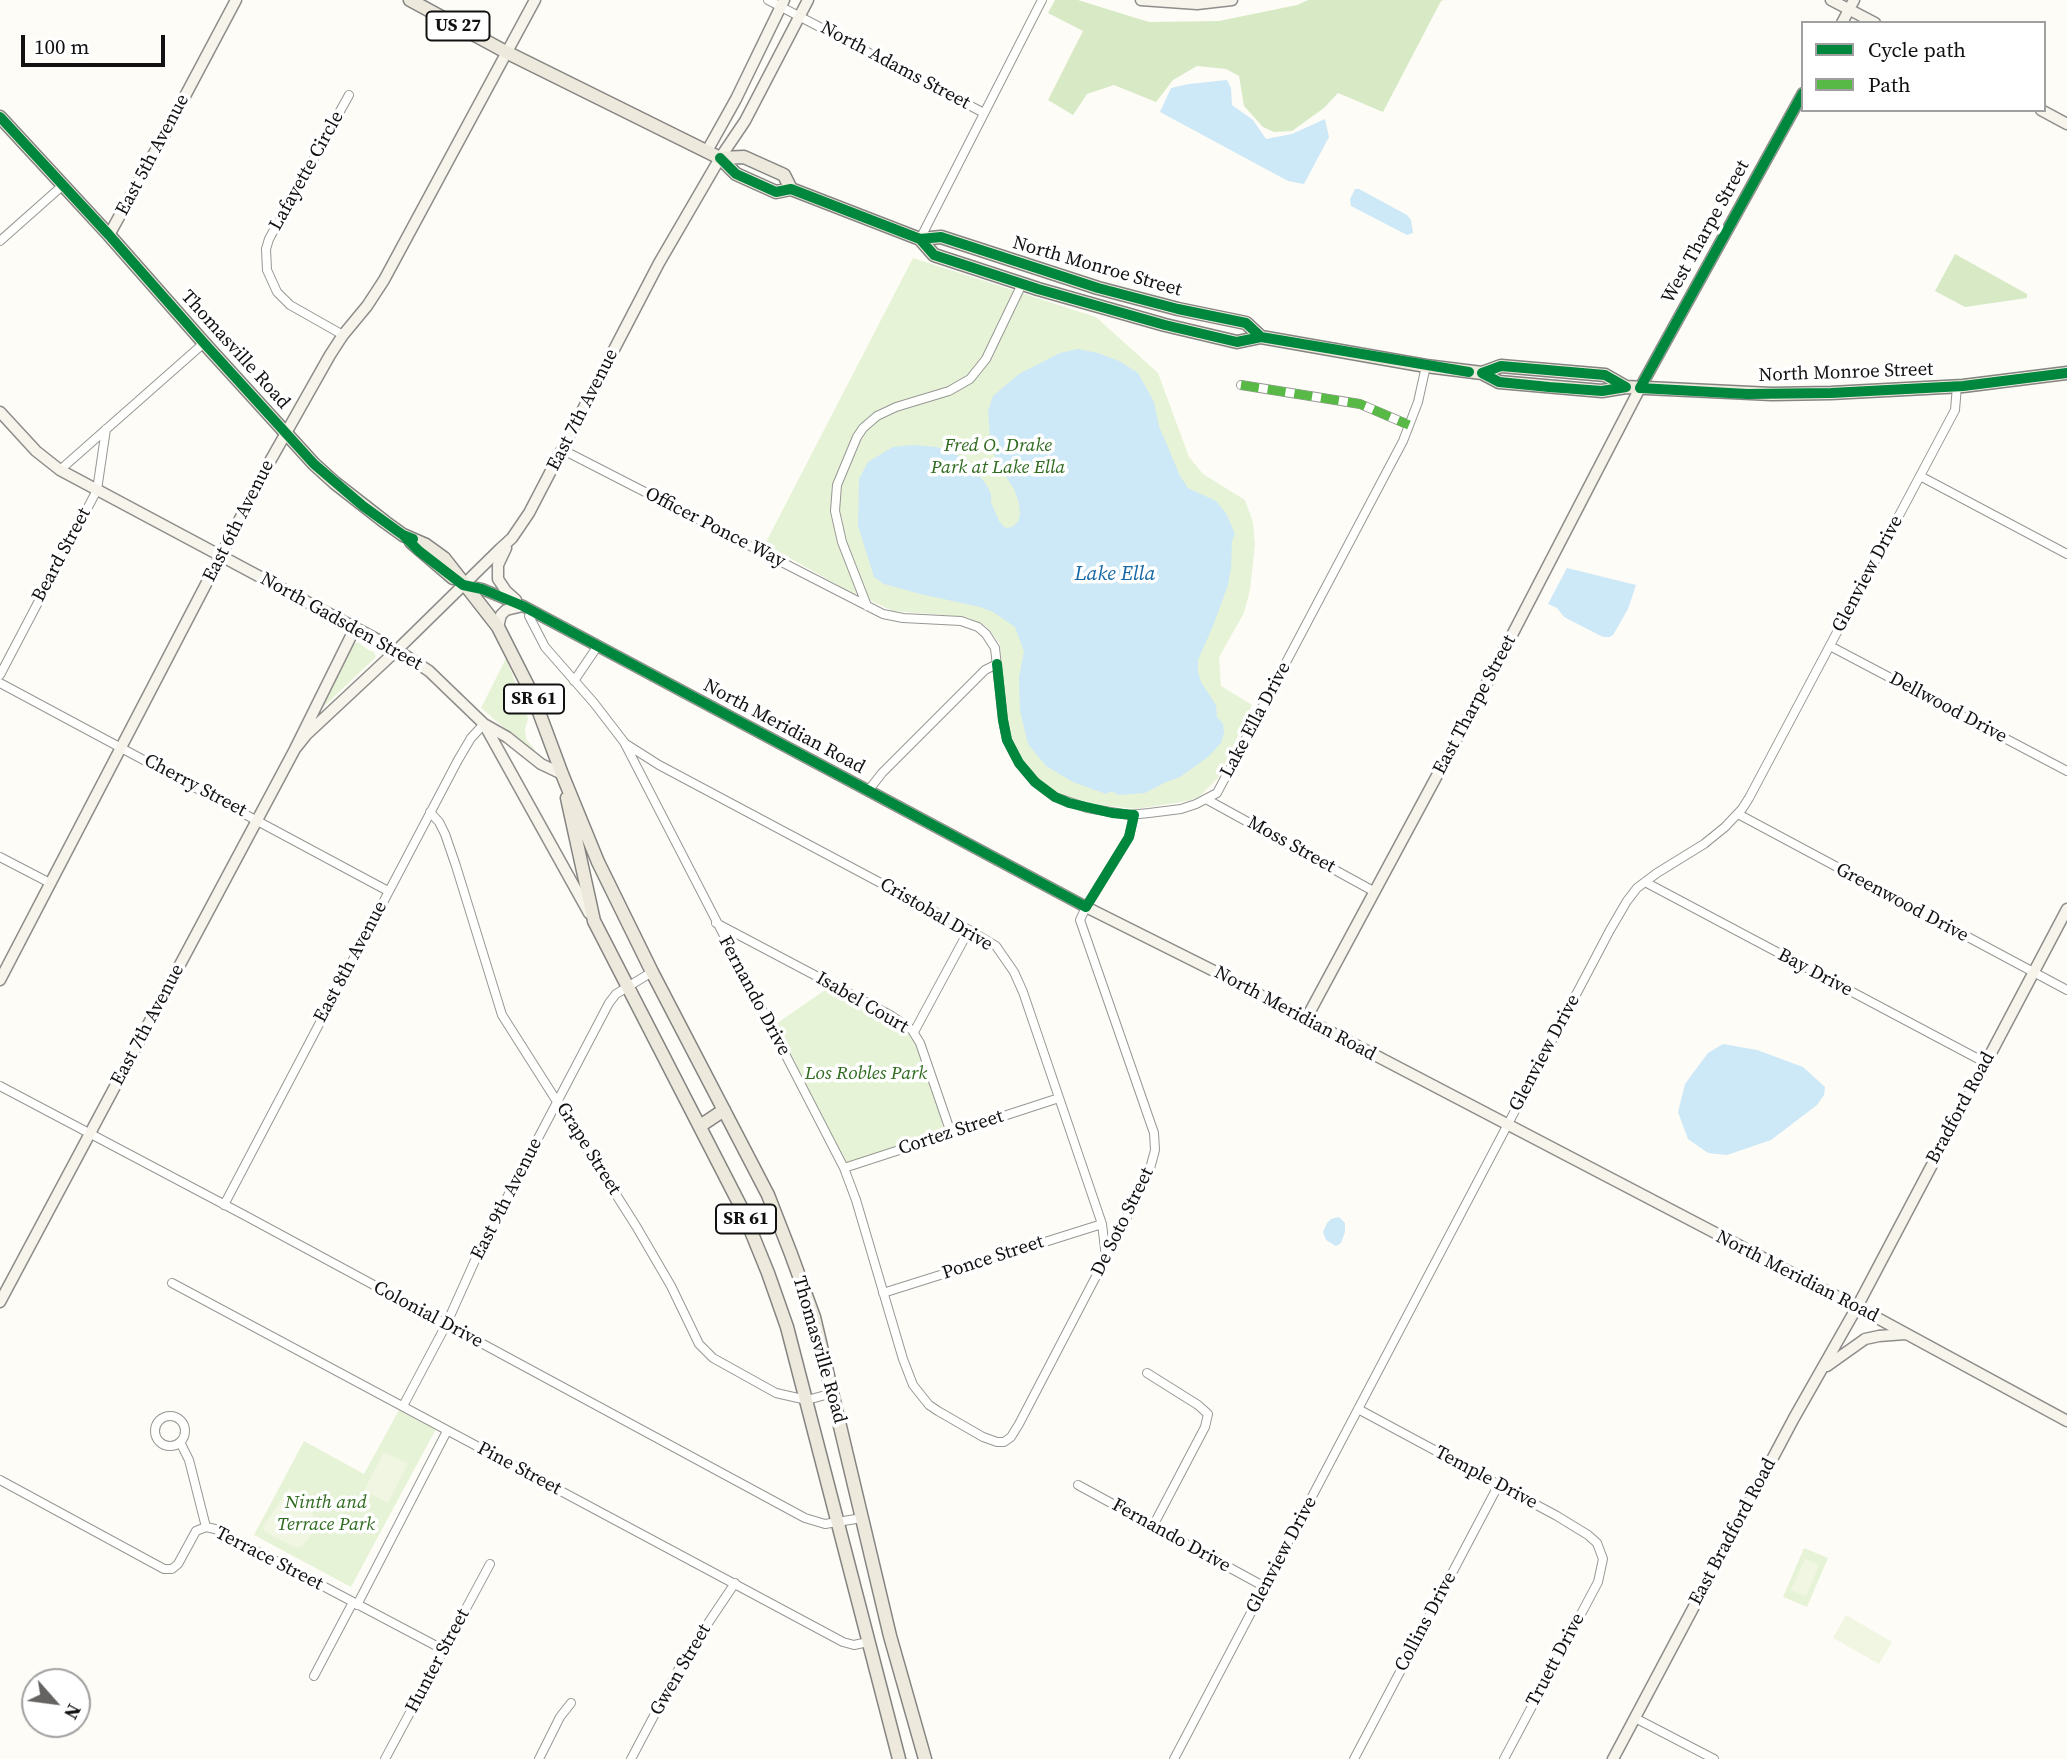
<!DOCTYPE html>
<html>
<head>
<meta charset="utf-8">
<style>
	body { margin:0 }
	#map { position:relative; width:2067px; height:1759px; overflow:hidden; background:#fdfcf7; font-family:"Source Serif 4",serif }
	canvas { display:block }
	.legend { position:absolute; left:1801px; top:21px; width:245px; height:91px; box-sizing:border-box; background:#fff; border:2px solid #a0a0a0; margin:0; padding:9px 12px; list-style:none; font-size:21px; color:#111 }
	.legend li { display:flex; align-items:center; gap:14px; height:35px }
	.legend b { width:35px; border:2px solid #a0a0a0 }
	.north { position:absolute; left:21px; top:1668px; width:70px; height:70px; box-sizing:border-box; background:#fff; border:2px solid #a0a0a0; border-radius:50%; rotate:118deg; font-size:19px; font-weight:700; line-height:28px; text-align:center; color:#111 }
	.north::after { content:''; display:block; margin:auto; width:24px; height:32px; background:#646362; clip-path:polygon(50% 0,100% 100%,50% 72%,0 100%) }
	.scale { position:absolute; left:21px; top:35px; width:144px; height:32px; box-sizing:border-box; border:4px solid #111; border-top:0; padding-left:9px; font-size:21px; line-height:24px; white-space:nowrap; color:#111; -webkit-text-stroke:5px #fff; paint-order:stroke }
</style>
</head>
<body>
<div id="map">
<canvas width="2067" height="1759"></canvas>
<ul class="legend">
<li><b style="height:9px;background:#00873e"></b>Cycle path</li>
<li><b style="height:9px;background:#58b947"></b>Path</li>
</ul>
<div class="north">N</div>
<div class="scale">100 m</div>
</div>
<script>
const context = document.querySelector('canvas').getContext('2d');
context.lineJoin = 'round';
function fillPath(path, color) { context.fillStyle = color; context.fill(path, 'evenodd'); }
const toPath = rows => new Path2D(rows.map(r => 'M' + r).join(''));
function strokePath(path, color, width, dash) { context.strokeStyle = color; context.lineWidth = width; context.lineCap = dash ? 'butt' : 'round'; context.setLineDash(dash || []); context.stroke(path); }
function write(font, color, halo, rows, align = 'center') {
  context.font = font + ' "Source Serif 4",serif'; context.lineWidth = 7; context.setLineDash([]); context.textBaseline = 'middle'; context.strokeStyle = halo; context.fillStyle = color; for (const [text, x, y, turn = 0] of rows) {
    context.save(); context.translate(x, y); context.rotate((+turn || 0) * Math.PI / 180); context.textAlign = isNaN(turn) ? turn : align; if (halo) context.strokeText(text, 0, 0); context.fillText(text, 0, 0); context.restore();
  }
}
fillPath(toPath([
	[913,258,1096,317,1158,373,1189,457,1203,474,1245,500,1253,522,1255,545,1250,590,1244,613,1219,657,1221,686,1252,705,1219,777,1200,796,1188,801,1136,809,1100,805,1075,800,1055,791,1035,776,1022,758,1008,729,1000,644,986,626,967,617,893,611,843,588,765,544],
	[358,642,368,650,374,652,376,657,317,713,353,645],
	[506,658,525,708,528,719,525,729,526,739,536,751,534,753,481,708],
	[828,988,897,1023,914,1039,919,1049,942,1114,943,1129,941,1132,849,1163,844,1161,776,1024],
	[399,1410,436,1429,351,1587,254,1535,304,1441,364,1474],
	[1804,1548,1828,1558,1807,1607,1783,1597]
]), '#e7f3d7');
fillPath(toPath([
	[1055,0,1078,0,1149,22,1219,21,1297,5,1308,0,1444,0,1441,1,1383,112,1338,93,1324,108,1292,131,1274,132,1263,127,1244,106,1239,76,1226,69,1197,66,1173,80,1156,102,1114,85,1087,94,1073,115,1048,100,1083,31,1048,13],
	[1955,254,2027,294,2027,298,1965,307,1935,291]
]), '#d8eac5');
fillPath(toPath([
	[384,1452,408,1464,388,1503,364,1490],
	[289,1488,308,1502,314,1517,311,1535,302,1547,296,1548,265,1532,263,1527],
	[1805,1559,1819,1565,1806,1597,1791,1590],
	[1846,1615,1892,1642,1879,1664,1833,1638]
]), '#f0f6e1');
fillPath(toPath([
	[1227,80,1231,88,1232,105,1253,120,1266,139,1292,134,1325,119,1329,137,1304,184,1288,181,1160,112,1171,88,1189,84],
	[1355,189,1359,189,1407,215,1411,220,1413,233,1407,235,1351,206,1350,199],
	[1078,349,1098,353,1119,361,1138,373,1154,402,1159,426,1180,476,1188,488,1216,501,1226,513,1235,534,1232,541,1231,568,1228,585,1213,626,1198,660,1198,672,1201,682,1216,705,1217,717,1223,724,1224,733,1221,743,1208,757,1180,777,1166,782,1145,793,1118,795,1112,791,1106,794,1073,782,1046,766,1028,744,1020,711,1019,678,1024,651,1015,627,993,612,980,607,920,594,884,584,874,577,858,526,859,479,868,462,893,447,914,445,937,447,958,455,968,462,986,484,991,494,991,502,999,521,1005,528,1012,527,1018,522,1020,514,1019,503,1014,489,996,461,990,438,988,411,993,396,1019,374,1060,353],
	[1567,568,1636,585,1628,609,1613,635,1609,637,1603,637,1564,617,1557,608,1548,604],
	[1723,1044,1757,1050,1803,1067,1825,1087,1824,1095,1817,1105,1771,1140,1727,1155,1708,1153,1688,1139,1678,1112,1685,1084,1708,1053],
	[1339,1217,1345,1223,1345,1232,1341,1243,1336,1246,1326,1240,1323,1232,1327,1223,1331,1219]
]), '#cde8f7');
const street = toPath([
	[768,0,984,113],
	[920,239,1042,0],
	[0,241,62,186],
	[343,335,290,305,277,292,267,270,266,249,269,239,349,95],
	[1241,385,1360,404,1409,425],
	[563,450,883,614,903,618,961,621,978,627,986,634,995,648,1003,720,1007,740,1019,763,1035,782,1055,797,1087,808,1129,815,1149,813,1181,809,1196,804,1217,793,1403,441,1418,402,1426,366],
	[60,470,204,343],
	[1920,476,2067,554],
	[867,606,842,542,835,511,837,485,857,437,863,428,877,416,896,407,949,391,970,379,986,359,1022,284],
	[531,610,529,616,545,647,594,703,624,742,844,1168,856,1200,903,1359,913,1385,929,1405,938,1411,983,1437,997,1442,1004,1442,1011,1437,1019,1424,1128,1215,1148,1176,1155,1150,1154,1133,1080,920,1086,907,1129,837,1134,815],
	[1830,646,2067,771],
	[0,675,97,490,106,429],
	[574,681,597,647],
	[0,683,388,891],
	[626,744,659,765,969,930,996,946,1014,972,1023,992,1102,1224,1106,1257],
	[868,791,882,773,985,670,997,664],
	[1206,799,1375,892],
	[430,812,439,822,445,834,456,866,502,1015,636,1226,671,1286,699,1344,713,1358,776,1393,807,1400,833,1393],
	[1738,814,2067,990],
	[0,857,50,883],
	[1645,882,1986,1063],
	[716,923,890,1015,912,1030,920,1043,951,1133],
	[914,1032,969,930],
	[0,1086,246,1216,805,1518,825,1524,862,1518],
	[844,1168,1059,1098],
	[224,1205,458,760,471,738,484,724],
	[172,1283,843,1642,854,1645,868,1642],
	[883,1293,1102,1224],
	[1147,1373,1198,1405,1208,1414,1205,1427,1153,1526],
	[403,1406,446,1325,481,1247,609,1003,616,994,652,972],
	[1358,1409,1557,1516,1588,1535,1597,1543,1603,1559,1598,1582,1504,1759],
	'155 1431a15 15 0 1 1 30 0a15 15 0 1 1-30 0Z',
	[180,1442,189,1460,206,1527],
	[0,1480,164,1569,172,1569,178,1564,196,1531,206,1527,215,1529,444,1650],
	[1078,1485,1265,1587],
	[357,1605,447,1431],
	[314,1676,353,1602],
	[1635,1718,1714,1759],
	[385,1759,490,1564],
	[539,1759,560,1717,571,1703],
	[631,1759,684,1659,735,1583],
	[1174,1759,1610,930,1627,901,1637,888,1657,873,1704,844,1725,827,1742,809,1749,798,1955,410,1957,386],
	[1354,1759,1499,1484]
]);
const secondary = toPath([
	[1141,0,1197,4,1232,0],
	[1831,0,1875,23],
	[1842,23,1854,0],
	[2041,110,2067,124],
	[707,151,736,99,784,0],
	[109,235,167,130,236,0],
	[0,412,36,451,60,470,397,650,429,671,484,724,589,913],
	[506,548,498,565,498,579,506,591,516,600],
	[463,585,482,589,523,606,1086,907,1214,971,1857,1307,2067,1421],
	[498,627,501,615,506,610,523,606],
	[484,724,507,737,541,764,562,774],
	[295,749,307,734,397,650,500,549,512,538,529,513,659,263,720,158,745,121,808,0],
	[0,980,269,463,330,355,343,335,367,306,384,280,535,0],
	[1306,1019,1497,664,1640,388,1803,93],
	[0,1302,295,749,355,628],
	[1827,1366,1865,1339,1879,1336,1905,1334],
	[1613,1759,1794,1418,1857,1307,2067,909]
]);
const primary = toPath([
	[410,0,506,52,720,158,736,174,776,192,791,189,920,239,941,237,1098,288,1178,309,1246,323,1261,337],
	[0,117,109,235,204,343,314,464,335,483,385,522,403,535,426,545,444,558,498,627,533,696,562,774,598,862,652,972,768,1195,791,1254,814,1317,890,1636,925,1759],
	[720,158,744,157,784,175,791,189],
	[920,239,934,255,1038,289,1165,325,1237,342,1261,337,1426,366,1482,373,1499,382,1602,391,1626,387,1772,394,1831,393,1963,386,2067,373],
	[1482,373,1501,366,1605,375,1626,387],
	[411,542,453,578],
	[567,798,594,921,742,1209,768,1273,787,1327,899,1759],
	[700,1126,724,1110]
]);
strokePath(street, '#979795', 10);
strokePath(secondary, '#8e8d8b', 13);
strokePath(primary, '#858482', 15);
strokePath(street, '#fffffe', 8);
strokePath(secondary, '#f6f4eb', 10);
strokePath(primary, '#ede9dc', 12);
strokePath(toPath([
	[1241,385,1360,404,1409,425]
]), '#58b947', 9, [18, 9]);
strokePath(toPath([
	[1803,93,1640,388,1747,394,1831,393,1963,386,2067,373],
	[0,117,109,235,204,343,314,464,363,506,403,535,413,539],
	[720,158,736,174,776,192,791,189,920,239,941,237,1098,288,1178,309,1246,323,1261,337],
	[920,239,934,255,1038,289,1165,325,1237,342,1261,337,1469,372],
	[1482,373,1501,366,1605,375,1626,387],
	[1482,373,1499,382,1549,387,1602,391,1626,387],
	[403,535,419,551,463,585,482,589,523,606,1086,907,1129,837,1134,815,1112,813,1069,803,1055,797,1035,782,1019,763,1007,740,1003,720,997,664]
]), '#00873e', 10);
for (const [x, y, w] of [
	[458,26,63],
	[534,699,60],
	[746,1219,60]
]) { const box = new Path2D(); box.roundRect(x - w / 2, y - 14.5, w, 29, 5); context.fillStyle = '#fff'; context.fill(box); strokePath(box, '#111', 2); }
write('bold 18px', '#111', null, [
	["US 27",458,26],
	["SR 61",534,699],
	["SR 61",746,1219]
]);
write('19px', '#111', '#fff', [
	["North Adams Street",895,66,28],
	["East 5th Avenue",153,155,-62],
	["Lafayette Circle",307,171,-61],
	["West Tharpe Street",1706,232,-61],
	["North Monroe Street",1097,267,16],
	["Thomasville Road",235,350,48],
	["North Monroe Street",1846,373,-2],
	["East 7th Avenue",583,410,-63],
	["East 6th Avenue",239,521,-63],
	["Officer Ponce Way",715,528,27],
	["Beard Street",62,555,-62],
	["Glenview Drive",1868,574,-62],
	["North Gadsden Street",341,622,29],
	["East Tharpe Street",1475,705,-62],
	["Dellwood Drive",1948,708,28],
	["Lake Ella Drive",1256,720,-62],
	["North Meridian Road",784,727,28],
	["Cherry Street",195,786,28],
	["Moss Street",1291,845,29],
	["Greenwood Drive",1902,903,28],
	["Cristobal Drive",936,915,30],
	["East 8th Avenue",351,962,-62],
	["Bay Drive",1815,973,28],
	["Fernando Drive",754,996,62],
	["Isabel Court",862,1003,30],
	["North Meridian Road",1295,1014,28],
	["East 7th Avenue",148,1025,-62],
	["Glenview Drive",1545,1053,-62],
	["Bradford Road",1961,1108,-62],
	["Cortez Street",951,1133,-18],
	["Grape Street",588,1149,58],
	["East 9th Avenue",507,1199,-63],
	["De Soto Street",1123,1222,-64],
	["Ponce Street",993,1258,-18],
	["North Meridian Road",1797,1277,27],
	["Colonial Drive",428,1315,28],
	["Thomasville Road",819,1350,74],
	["Pine Street",519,1469,28],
	["Temple Drive",1486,1478,28],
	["East Bradford Road",1733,1532,-62],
	["Fernando Drive",1171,1536,29],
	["Glenview Drive",1282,1555,-62],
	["Terrace Street",269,1559,27],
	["Collins Drive",1426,1622,-62],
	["Truett Drive",1556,1660,-62],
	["Hunter Street",438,1661,-62],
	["Gwen Street",681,1670,-60]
]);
write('italic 19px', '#2f6b1f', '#fff', [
	["Fred O. Drake",998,446],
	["Park at Lake Ella",998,468],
	["Los Robles Park",866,1074],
	["Ninth and",326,1503],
	["Terrace Park",326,1525]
]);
write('italic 21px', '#1768a6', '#fff', [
	["Lake Ella",1115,575]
]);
</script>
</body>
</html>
